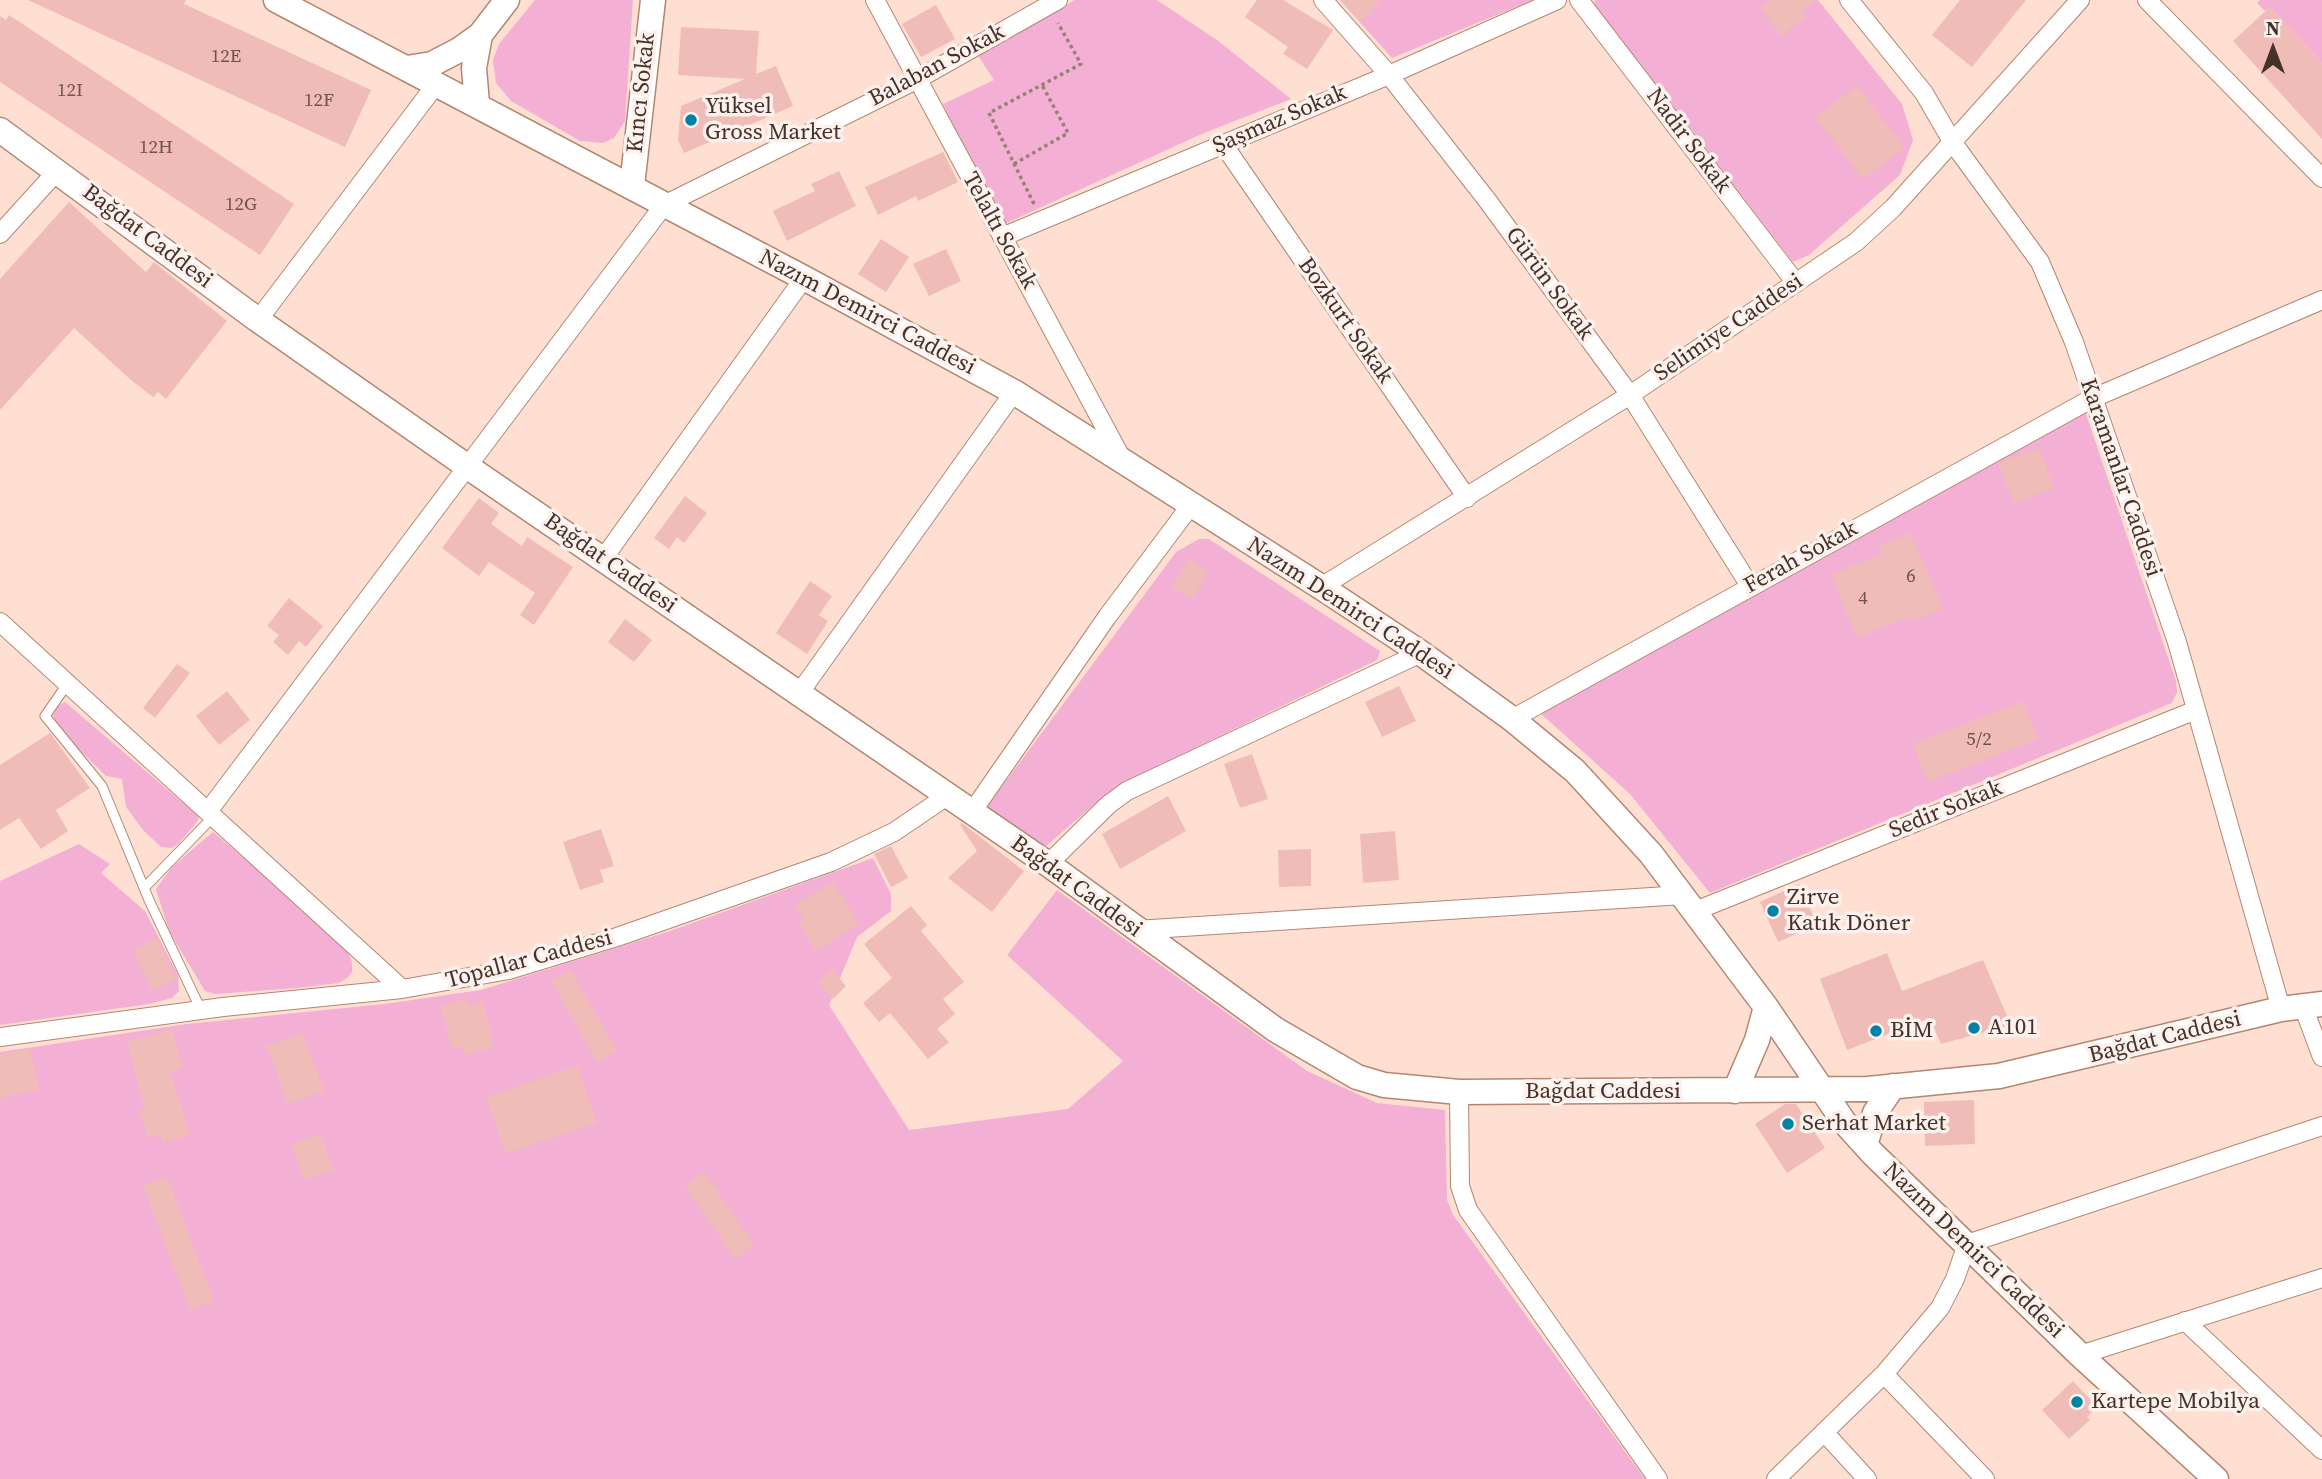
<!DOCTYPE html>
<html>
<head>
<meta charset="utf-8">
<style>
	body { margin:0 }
	#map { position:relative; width:2322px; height:1479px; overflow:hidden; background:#fedfd1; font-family:"Source Serif 4",serif }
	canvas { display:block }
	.north { position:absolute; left:2238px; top:14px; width:70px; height:70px; -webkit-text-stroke:5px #fcf1ed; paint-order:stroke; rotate:0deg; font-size:19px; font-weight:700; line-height:28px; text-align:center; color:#453128 }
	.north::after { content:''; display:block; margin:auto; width:24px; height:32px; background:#453128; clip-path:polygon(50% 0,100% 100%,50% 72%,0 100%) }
</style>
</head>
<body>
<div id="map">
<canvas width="2322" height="1479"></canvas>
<div class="north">N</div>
</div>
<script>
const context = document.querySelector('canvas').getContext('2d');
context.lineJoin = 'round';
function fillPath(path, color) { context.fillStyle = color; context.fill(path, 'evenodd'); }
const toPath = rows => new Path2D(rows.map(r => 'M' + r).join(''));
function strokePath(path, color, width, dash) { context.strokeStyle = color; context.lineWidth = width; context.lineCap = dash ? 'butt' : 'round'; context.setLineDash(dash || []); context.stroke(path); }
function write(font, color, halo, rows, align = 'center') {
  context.font = font + ' "Source Serif 4",serif'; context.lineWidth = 7; context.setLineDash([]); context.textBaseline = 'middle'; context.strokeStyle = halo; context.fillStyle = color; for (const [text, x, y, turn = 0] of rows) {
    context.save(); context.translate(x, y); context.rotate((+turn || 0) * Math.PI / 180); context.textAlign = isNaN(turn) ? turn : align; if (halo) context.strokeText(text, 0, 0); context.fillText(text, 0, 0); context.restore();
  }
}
fillPath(toPath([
	[535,0,633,0,625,121,614,138,603,143,580,141,511,101,496,83,493,60,499,44],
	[1075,0,1157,0,1217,40,1291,99,1204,133,1000,226,943,104,994,80,977,54],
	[1340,0,1533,0,1392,58],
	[1595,0,1818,0,1902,104,1913,140,1900,175,1809,255,1793,262,1594,5],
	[2260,0,2322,0,2322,63,2270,7,2265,11,2257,3],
	[2085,411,2176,681,2177,692,2172,703,1710,893,1630,794,1539,712],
	[1199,539,1209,539,1380,651,1377,660,1125,782,1098,801,1045,847,986,808,1176,552],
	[65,702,196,814,199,818,196,823,178,844,172,848,161,847,143,830,126,807,122,779,106,776,57,728,53,715,57,706],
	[213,832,342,940,352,962,352,972,347,978,339,983,297,988,215,994,205,991,169,931,156,889,172,867],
	[79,844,110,864,101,873,145,911,178,975,179,991,172,998,149,1004,0,1025,0,881],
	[873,858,891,894,891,911,857,937,829,1005,909,1130,1068,1109,1123,1061,1007,955,1057,890,1307,1071,1377,1103,1445,1110,1447,1200,1453,1215,1645,1479,0,1479,0,1052,187,1024,384,1004,481,990,670,931]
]), '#f3b0d4');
fillPath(toPath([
	[28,0,186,0,184,4,371,90,345,147],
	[1257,0,1283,0,1333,30,1307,69,1283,54,1288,47,1245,17],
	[1340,0,1381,0,1360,22],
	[1770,0,1817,0,1800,12,1805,18,1781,36,1760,8],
	[1960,0,2026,0,1972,67,1932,35],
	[936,5,955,39,921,57,902,24],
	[2270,7,2322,63,2322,139,2233,41],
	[9,15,294,204,260,255,0,82,0,16,6,20],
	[681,27,759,31,756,74,776,66,793,106,684,153,678,140,681,106,745,79,678,75],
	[1857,86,1904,148,1863,179,1815,117],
	[943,152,958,182,918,201,916,196,878,215,865,187],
	[839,171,856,206,787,241,773,211,815,191,811,184],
	[69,202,146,272,154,262,227,321,166,399,158,392,153,397,131,380,74,328,0,410,0,279],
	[881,239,909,257,886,292,858,274],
	[946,249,961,281,929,296,913,264],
	[2039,448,2054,488,2014,503,1998,463],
	[685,496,707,513,684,543,677,537,669,549,654,538],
	[479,498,499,513,491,524,522,546,527,537,573,567,534,625,520,615,535,593,489,562,479,576,442,548],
	[1910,533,1943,608,1912,621,1910,616,1857,638,1831,575,1882,554,1879,546],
	[1189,559,1209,572,1192,599,1172,587],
	[810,581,832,596,819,615,828,621,807,654,776,633],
	[289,598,323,626,306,647,299,641,288,655,273,642,279,635,267,626],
	[625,619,652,640,634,662,608,642],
	[177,664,190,673,155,718,143,708],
	[1399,686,1416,721,1382,737,1365,702],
	[227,691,250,720,219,745,196,716],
	[2023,701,2038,739,1928,782,1913,744],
	[50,733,90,788,56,810,68,831,41,849,19,818,0,830,0,765],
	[1252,754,1268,799,1240,808,1224,764],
	[1168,796,1186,831,1120,869,1102,834],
	[962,823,1024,871,992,912,948,878,977,851,960,825],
	[601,829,614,866,600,870,604,882,580,890,563,842],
	[1395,831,1399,880,1363,883,1360,834],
	[891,846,908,878,891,887,874,854],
	[1311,849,1311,886,1279,887,1278,850],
	[833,882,859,924,815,951,799,923,804,920,795,905],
	[1799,884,1817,925,1778,942,1760,902],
	[911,906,927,925,921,931,964,982,943,999,955,1014,937,1029,949,1042,928,1059,890,1013,879,1022,863,1003,892,978,864,944],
	[157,938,176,979,152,991,133,950],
	[1887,953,1902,991,1983,960,2011,1025,1941,1044,1930,1018,1847,1050,1820,979],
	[571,970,617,1051,597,1062,551,981],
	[832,970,846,986,833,999,818,982],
	[467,999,469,1006,483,1002,494,1047,464,1055,462,1046,452,1049,441,1006],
	[172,1029,183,1068,170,1072,190,1134,163,1143,160,1134,148,1138,139,1110,145,1109,127,1042],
	[303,1033,324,1091,288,1104,267,1046],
	[30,1048,39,1089,0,1098,0,1055],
	[577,1066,597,1123,506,1154,486,1097],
	[1974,1100,1975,1144,1925,1146,1924,1102],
	[1785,1104,1796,1104,1825,1148,1787,1173,1755,1124],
	[321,1134,333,1170,304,1180,292,1144],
	[704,1172,754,1245,735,1259,685,1186],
	[167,1176,214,1301,190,1310,143,1186],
	[2073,1381,2097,1407,2087,1417,2090,1420,2069,1439,2042,1410]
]), '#efbcb7');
const lane = toPath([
	[68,683,45,716,102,786,149,900,201,1010],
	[144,888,214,816]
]);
const street = toPath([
	[875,0,1122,459],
	[1323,0,1389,75,1487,200,1630,395,1750,586],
	[1579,0,1796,283],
	[1849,0,1924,93,1953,143,2040,262,2074,342,2177,642,2281,1009],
	[2147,0,2322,178],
	[1223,144,1467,498],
	[0,234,58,170],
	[1002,237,1389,75,1557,0],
	[258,320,437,83],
	[603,559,804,278],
	[1321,587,1630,395,1856,242,1893,208,2080,0],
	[0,622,402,989],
	[798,695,1014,392],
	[1512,719,2091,399,2322,300],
	[209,810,664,205,918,79,1058,0],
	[972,812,1107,617,1191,505],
	[1048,864,1108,805,1127,791,1421,653],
	[1695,911,2196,710],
	[1136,930,1683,895],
	[2303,1006,2322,1057],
	[0,1037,223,1007,402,989,509,970,617,937,831,862,894,832,947,796],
	[1459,1092,1460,1186,1468,1210,1658,1479],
	[2185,1321,2322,1450],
	[2080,1355,2322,1278],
	[1884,1374,1985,1479],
	[1824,1432,1867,1479],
	[1776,1479,1884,1374,1940,1308,1955,1279,1967,1244,2322,1126]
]);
const secondary = toPath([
	[276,0,804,278,1014,392,1321,587,1421,653,1512,719,1575,771,1651,854,1766,1007,1844,1122,1873,1154,2080,1355,2216,1479],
	[407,68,432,64,459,50,480,35,507,0],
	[477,104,474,68,480,35],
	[0,130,258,320,468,467,1048,864,1276,1030,1357,1077,1384,1085,1459,1092,1868,1089,1999,1076,2281,1009,2322,1004],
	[632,186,653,0],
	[1735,1091,1757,1040,1766,1007],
	[1865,1145,1875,1113,1893,1086]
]);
strokePath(lane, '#b48670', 11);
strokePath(street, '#b48670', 20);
strokePath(secondary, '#b48670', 27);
strokePath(toPath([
	[1014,164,1068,133,1042,85],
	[1034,204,989,113,1081,64,1058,23]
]), '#998074', 3.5, [3.5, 3.5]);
strokePath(lane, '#fff', 9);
strokePath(street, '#fff', 18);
strokePath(secondary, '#fff', 24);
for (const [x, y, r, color] of [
	[691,120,7,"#0082a6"],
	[1773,911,7,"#0082a6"],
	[1974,1028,7,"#0082a6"],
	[1876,1031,7,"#0082a6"],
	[1788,1124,7,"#0082a6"],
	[2077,1402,7,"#0082a6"]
]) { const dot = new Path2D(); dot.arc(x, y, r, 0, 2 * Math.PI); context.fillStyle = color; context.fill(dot); strokePath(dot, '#fcf1ed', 2.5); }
write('19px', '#70544c', null, [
	["12E",226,57],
	["12I",70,91],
	["12F",319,101],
	["12H",156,148],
	["12G",241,205],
	["6",1911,577],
	["4",1863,599],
	["5/2",1979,740]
]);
write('23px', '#453128', '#fcf1ed', [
	["Balaban Sokak",937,66,-28],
	["Kıncı Sokak",642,93,-84],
	["Şaşmaz Sokak",1280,120,-23],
	["Nadir Sokak",1688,141,53],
	["Telaltı Sokak",999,231,61],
	["Bağdat Caddesi",147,237,37],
	["Gürün Sokak",1549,284,54],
	["Nazım Demirci Caddesi",867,313,28],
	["Bozkurt Sokak",1345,321,55],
	["Selimiye Caddesi",1729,328,-34],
	["Karamanlar Caddesi",2120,478,71],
	["Ferah Sokak",1801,558,-29],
	["Bağdat Caddesi",610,564,35],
	["Nazım Demirci Caddesi",1350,609,33],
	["Sedir Sokak",1946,810,-22],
	["Bağdat Caddesi",1076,887,36],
	["Topallar Caddesi",529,960,-15],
	["Bağdat Caddesi",2165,1038,-14],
	["Bağdat Caddesi",1603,1092],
	["Nazım Demirci Caddesi",1973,1251,44]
]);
write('23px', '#453128', '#fcf1ed', [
	["Yüksel",705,107],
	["Gross Market",705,133],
	["Zirve",1787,898],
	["Katık Döner",1787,924],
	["A101",1988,1028],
	["BİM",1890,1031],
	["Serhat Market",1802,1124],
	["Kartepe Mobilya",2091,1402]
], 'left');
</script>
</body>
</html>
